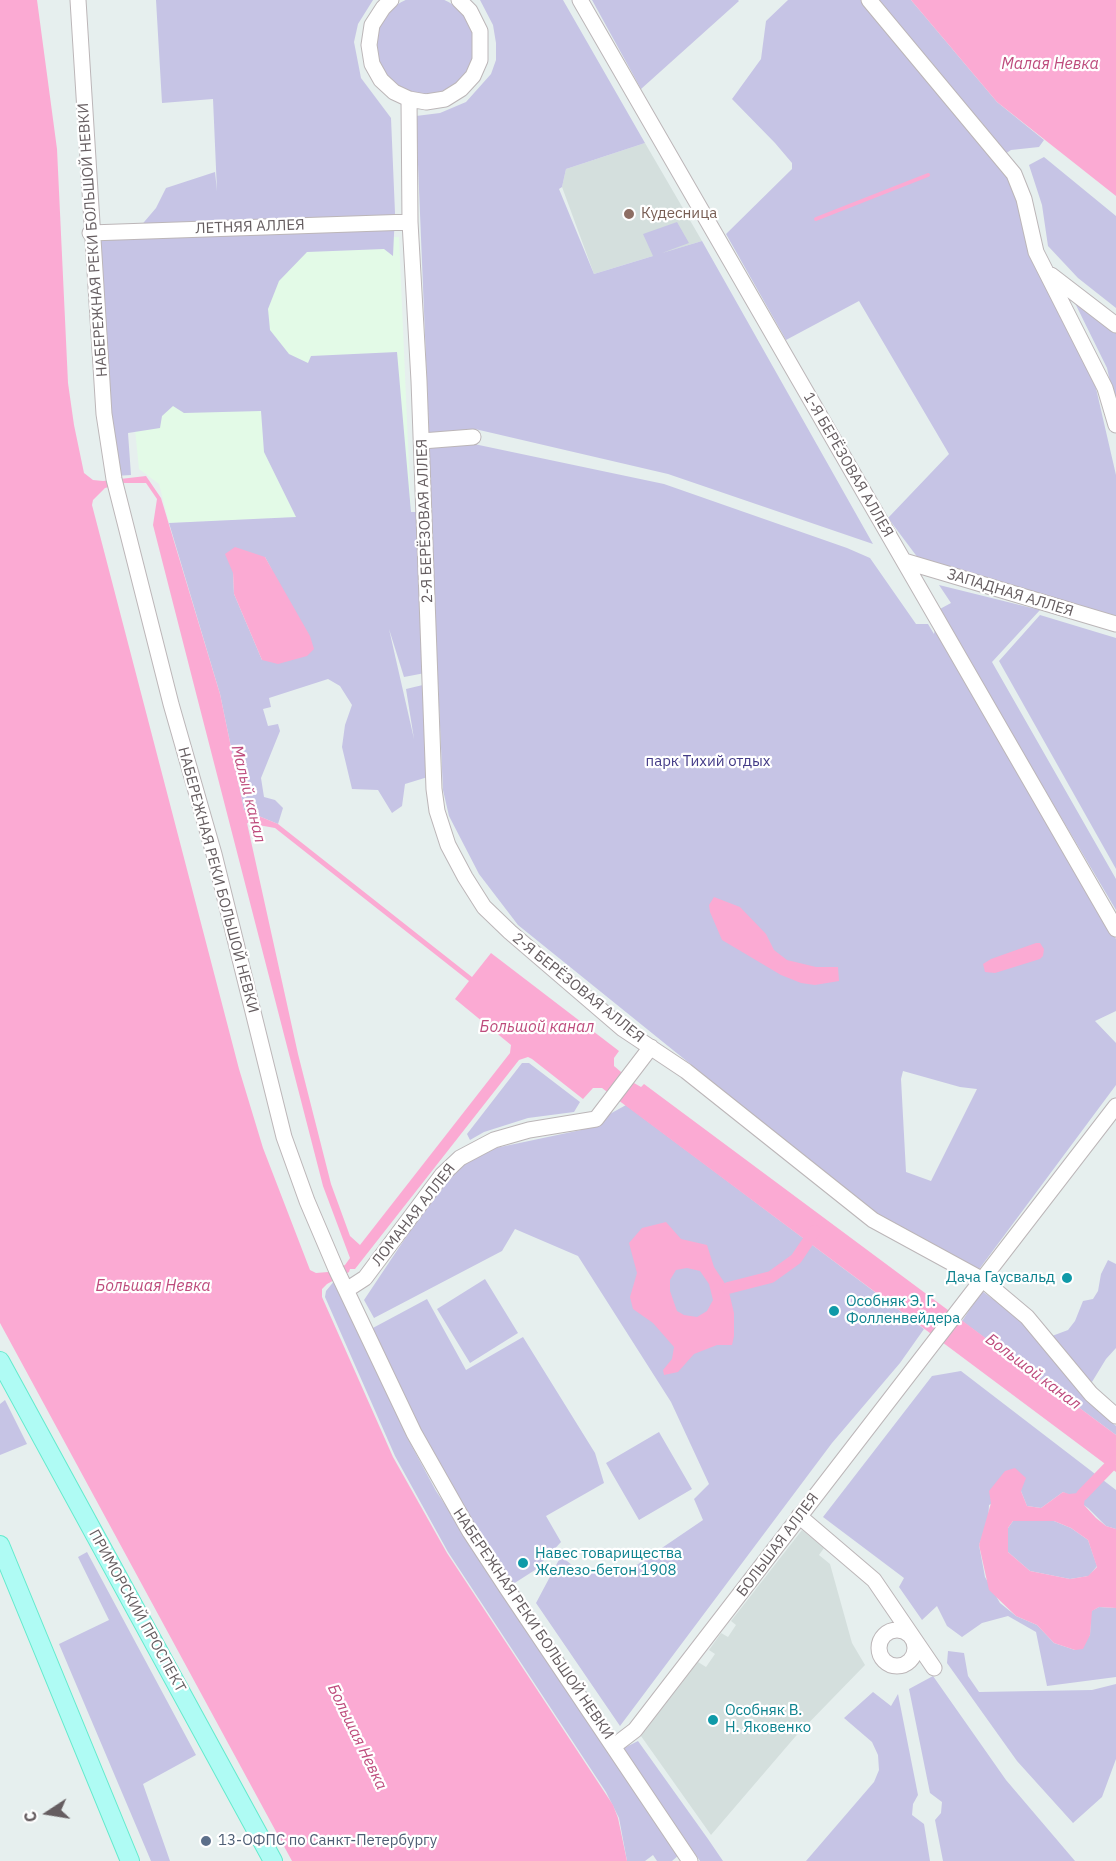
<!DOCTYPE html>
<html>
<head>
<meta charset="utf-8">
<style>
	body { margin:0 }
	#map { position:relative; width:1116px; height:1861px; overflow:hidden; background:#e6efee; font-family:"IBM Plex Sans",sans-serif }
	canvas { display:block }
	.north { position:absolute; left:18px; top:1783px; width:60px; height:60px; -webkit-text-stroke:4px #fff; paint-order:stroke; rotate:258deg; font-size:16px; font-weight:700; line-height:24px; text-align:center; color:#655d60 }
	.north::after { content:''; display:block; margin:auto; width:21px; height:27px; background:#655d60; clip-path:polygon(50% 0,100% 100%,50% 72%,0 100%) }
</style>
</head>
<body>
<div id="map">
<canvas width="1116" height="1861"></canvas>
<div class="north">С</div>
</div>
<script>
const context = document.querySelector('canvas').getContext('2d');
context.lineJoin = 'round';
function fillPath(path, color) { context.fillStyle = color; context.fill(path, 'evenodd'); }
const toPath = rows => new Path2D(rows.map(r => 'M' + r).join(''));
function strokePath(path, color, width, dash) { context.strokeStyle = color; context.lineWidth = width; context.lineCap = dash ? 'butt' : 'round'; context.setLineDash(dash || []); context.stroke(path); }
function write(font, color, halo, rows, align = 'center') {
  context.font = font + ' "IBM Plex Sans",sans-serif'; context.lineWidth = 4.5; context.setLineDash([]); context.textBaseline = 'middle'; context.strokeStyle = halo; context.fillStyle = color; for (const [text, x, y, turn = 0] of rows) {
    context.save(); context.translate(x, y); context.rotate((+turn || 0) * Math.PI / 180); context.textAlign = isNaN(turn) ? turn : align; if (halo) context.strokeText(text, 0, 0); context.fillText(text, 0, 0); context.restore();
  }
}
fillPath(toPath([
	[645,143,702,241,594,274,562,187,566,169],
	[802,1530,824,1548,819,1555,830,1564,852,1643,865,1665,795,1737,711,1835,641,1736,698,1662,706,1667,715,1654,709,1650,721,1633,728,1637,736,1625,731,1621]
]), '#d4dfdd');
fillPath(toPath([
	[399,237,411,512,169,523,159,484,139,469,117,250]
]), '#e3fae7');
fillPath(toPath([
	'376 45a49 49 0 1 1 98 0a49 49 0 1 1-98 0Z',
	[156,0,373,0,358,24,354,42,361,78,391,118,395,213,393,256,384,249,307,252,279,281,268,309,270,330,289,354,308,363,311,356,397,352,411,512,420,512,425,673,404,677,389,629,414,739,406,689,427,684,431,776,405,784,402,806,392,813,378,790,352,789,342,747,345,725,352,705,340,686,328,679,269,698,271,707,263,709,268,726,278,724,280,731,261,778,264,797,275,800,283,808,278,824,244,810,220,694,169,523,296,517,264,452,261,411,184,413,173,406,162,416,160,428,128,433,131,475,115,476,95,240,139,228,156,208,166,188,215,172,217,191,213,99,162,103],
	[265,557,272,570,262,660,234,594,233,573],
	[480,0,563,0,645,143,566,169,562,187,559,189,594,274,653,256,643,234,677,222,689,243,662,253,702,241,873,544,668,474,475,429,429,433,416,116,440,113,466,102,491,74,496,60,496,43,493,25],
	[592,0,738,0,739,1,641,89],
	[788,0,864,0,1006,169,1095,384,1116,475,1116,617,918,558,888,518,949,454,859,301,786,340,726,234,792,169,792,163,775,143,732,99,761,59,766,21],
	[875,0,911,0,997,102,1044,140,1039,147,1011,150,1005,154],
	[1044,157,1116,216,1116,308,1078,278,1048,246,1042,205,1029,165],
	[1073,299,1116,332,1116,408,1107,368],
	[474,444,664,484,847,548,870,558,916,624,928,624,934,634,936,624,1116,939,1116,1011,1095,1021,1116,1043,1116,1085,977,1272,875,1213,518,925,479,874,449,816,443,790,427,447],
	[903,1071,960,1087,977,1089,931,1181,906,1172,901,1079],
	[939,585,1040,610,992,662,1116,879,1116,910,938,610,951,603],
	[1040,615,1116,638,1116,869,999,661],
	[522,1063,529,1063,580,1102,574,1112,528,1118,484,1132,470,1140,467,1134],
	[626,1105,924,1329,900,1363,832,1443,620,1726,536,1603,561,1556,573,1566,625,1573,703,1520,694,1499,709,1484,671,1402,578,1256,515,1229,502,1251,374,1318,364,1300,432,1198,472,1153,581,1130],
	[1108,1260,1116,1264,1116,1348,1106,1359,1084,1395,1116,1426,1116,1435,962,1321,982,1291,1021,1320,1052,1336,1068,1330,1075,1321,1083,1301,1093,1299,1098,1291,1101,1274],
	[485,1279,518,1333,470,1363,437,1309],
	[335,1280,407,1437,436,1491,679,1855,672,1861,657,1861,653,1855,645,1861,627,1861,619,1818,606,1792,448,1552,395,1456,325,1297,326,1291],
	[427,1299,466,1370,523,1337,595,1453,604,1483,546,1516,561,1542,535,1570,510,1586,426,1444,371,1329],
	[961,1371,1116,1490,1116,1529,1106,1526,1088,1508,1069,1495,1063,1492,1041,1508,1027,1506,1021,1491,989,1505,988,1522,979,1545,985,1577,1000,1603,1016,1616,1037,1625,1054,1643,1075,1650,1090,1635,1091,1611,1099,1607,1116,1608,1116,1677,1047,1686,1036,1632,1008,1616,982,1623,962,1637,947,1626,937,1606,922,1620,899,1587,904,1578,823,1517,932,1376],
	[5,1400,27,1444,0,1455,0,1404],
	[659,1432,692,1489,639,1520,606,1463],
	[1013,1521,1054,1521,1071,1528,1088,1540,1097,1566,1089,1576,1070,1579,1030,1571,1008,1552,1008,1528],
	[87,1552,196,1755,143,1784,170,1861,151,1861,59,1644,109,1620,78,1557],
	[948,1651,964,1653,968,1676,979,1692,1092,1690,1116,1684,1116,1759,1102,1797,1073,1823,1017,1761,947,1663],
	[933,1676,1006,1780,1075,1861,943,1861,935,1820,941,1813,942,1802,930,1793,909,1689],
	[873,1692,891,1706,898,1694,918,1795,913,1804,912,1815,924,1824,930,1861,806,1861,874,1782,879,1770,878,1755,872,1742,844,1718],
	[638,1741,708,1839,723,1861,700,1861,622,1749]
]), '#c6c4e5');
fillPath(toPath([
	[0,0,37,0,57,149,68,383,74,425,84,473,93,480,103,481,146,476,161,498,220,694,244,810,278,824,472,977,491,953,619,1051,614,1058,614,1066,634,1083,641,1087,644,1084,1116,1435,1116,1472,602,1088,593,1088,583,1099,532,1059,528,1057,519,1060,355,1269,350,1269,349,1272,327,1284,322,1289,322,1297,393,1457,447,1553,613,1805,618,1818,627,1861,292,1861,0,1323],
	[124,483,146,483,157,499,153,525,197,697,323,1186,350,1258,345,1265,328,1272,316,1273,310,1270,263,1148,239,1069,92,505,93,500,105,488],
	[247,823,275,828,469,981,455,999,511,1045,510,1053,360,1245,350,1236,331,1184,298,1054],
	[911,0,1116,0,1116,196,997,102],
	[235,547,265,557,310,636,314,649,307,656,278,664,262,660,234,594,233,573,225,554],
	[714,897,740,907,766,934,774,950,787,960,816,967,838,967,839,981,815,985,801,983,781,975,722,940,710,912,709,905],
	[1036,943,1040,943,1044,949,1043,956,1040,959,995,973,985,972,983,964,991,959],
	[666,1222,681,1239,707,1245,714,1267,728,1288,734,1313,734,1336,732,1345,717,1345,694,1354,678,1372,664,1375,663,1370,672,1359,674,1347,653,1323,633,1309,630,1297,637,1273,629,1243,642,1228],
	[687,1268,700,1271,709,1284,713,1300,707,1311,697,1317,684,1315,677,1311,670,1291,670,1280,676,1270],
	[1015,1468,1026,1478,1021,1491,1027,1506,1041,1508,1063,1492,1069,1494,1078,1493,1085,1496,1084,1505,1096,1518,1106,1526,1116,1529,1116,1608,1099,1607,1092,1611,1090,1635,1083,1649,1075,1650,1054,1643,1037,1625,1016,1616,989,1590,979,1545,991,1503,989,1491,1005,1471],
	[1013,1521,1054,1521,1071,1528,1088,1540,1097,1567,1088,1576,1070,1579,1030,1571,1008,1552,1008,1528]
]), '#fbaad3');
strokePath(toPath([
	[816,219,928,175]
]), '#fbaad3', 4);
strokePath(toPath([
	[728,1288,771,1277,796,1259,815,1231],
	[1082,1495,1116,1460]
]), '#fbaad3', 12);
const minor = toPath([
	[78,0,104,414,114,479,171,704,214,854,284,1137,307,1201,336,1269,414,1433,470,1532,508,1590,690,1861],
	[391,0,383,8,372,25,369,45,372,64,381,80,394,92,409,99,426,102,445,99,461,89,473,76,480,60,480,31,470,11,459,0],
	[580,0,1116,929],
	[869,0,1014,174,1024,199,1036,252,1105,388,1116,425],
	[409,99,410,222,419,381,434,789,437,811,448,845,465,877,484,907,510,932,623,1029,686,1071,873,1220,983,1280,1027,1317,1091,1394,1116,1416],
	[90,233,410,222],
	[1051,275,1116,325],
	[422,441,473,437],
	[904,561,1116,624],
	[348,1289,365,1278,442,1175,460,1158,494,1140,529,1130,596,1119,651,1047],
	[799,1516,874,1580,934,1668],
	'879 1648a18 18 0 1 1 36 0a18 18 0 1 1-36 0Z',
	[614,1746,635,1730,1116,1106]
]);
const major = toPath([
	[0,1361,273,1861],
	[0,1545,130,1861]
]);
strokePath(minor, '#bcb6b8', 17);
strokePath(major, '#63ebcd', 20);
strokePath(minor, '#fff', 15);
strokePath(major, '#affbf4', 18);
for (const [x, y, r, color] of [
	[629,214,6,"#8d6e63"],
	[1067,1278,6,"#0f9aa8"],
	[834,1311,6,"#0f9aa8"],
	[523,1563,6,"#0f9aa8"],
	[713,1720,6,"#0f9aa8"],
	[206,1841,6,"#5c6f8a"]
]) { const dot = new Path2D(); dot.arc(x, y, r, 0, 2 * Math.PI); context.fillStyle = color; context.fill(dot); strokePath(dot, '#fff', 2); }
write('15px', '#785e54', '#fff', [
	["Кудесница",641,214]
], 'left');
write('15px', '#655d60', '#fff', [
	["ЛЕТНЯЯ АЛЛЕЯ",250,227,-2],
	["НАБЕРЕЖНАЯ РЕКИ БОЛЬШОЙ НЕВКИ",93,240,-94],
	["1-Я БЕРЁЗОВАЯ АЛЛЕЯ",848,465,60],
	["2-Я БЕРЁЗОВАЯ АЛЛЕЯ",425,521,-92],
	["ЗАПАДНАЯ АЛЛЕЯ",1010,593,17],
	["НАБЕРЕЖНАЯ РЕКИ БОЛЬШОЙ НЕВКИ",218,880,75],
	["2-Я БЕРЁЗОВАЯ АЛЛЕЯ",578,988,39],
	["ЛОМАНАЯ АЛЛЕЯ",414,1215,-52],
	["БОЛЬШАЯ АЛЛЕЯ",778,1545,-53],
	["ПРИМОРСКИЙ ПРОСПЕКТ",137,1611,61],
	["НАБЕРЕЖНАЯ РЕКИ БОЛЬШОЙ НЕВКИ",533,1624,56]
]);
write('15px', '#433b87', '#fff', [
	["парк Тихий отдых",708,762]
]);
write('15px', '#0d838f', '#fff', [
	["Дача Гаусвальд",1055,1278,"right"],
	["Особняк Э. Г.",846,1302],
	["Фолленвейдера",846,1319],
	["Навес товарищества",535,1554],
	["Железо-бетон 1908",535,1571],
	["Особняк В.",725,1711],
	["Н. Яковенко",725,1728]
], 'left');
write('15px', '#4e5e75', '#fff', [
	["13-ОФПС по Санкт-Петербургу",218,1841]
], 'left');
write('italic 16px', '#be4c7d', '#fff', [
	["Малая Невка",1050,64],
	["Малый канал",248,794,76],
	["Большой канал",537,1027],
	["Большая Невка",153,1286],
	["Большой канал",1033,1372,37],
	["Большая Невка",357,1737,64]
]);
</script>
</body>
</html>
